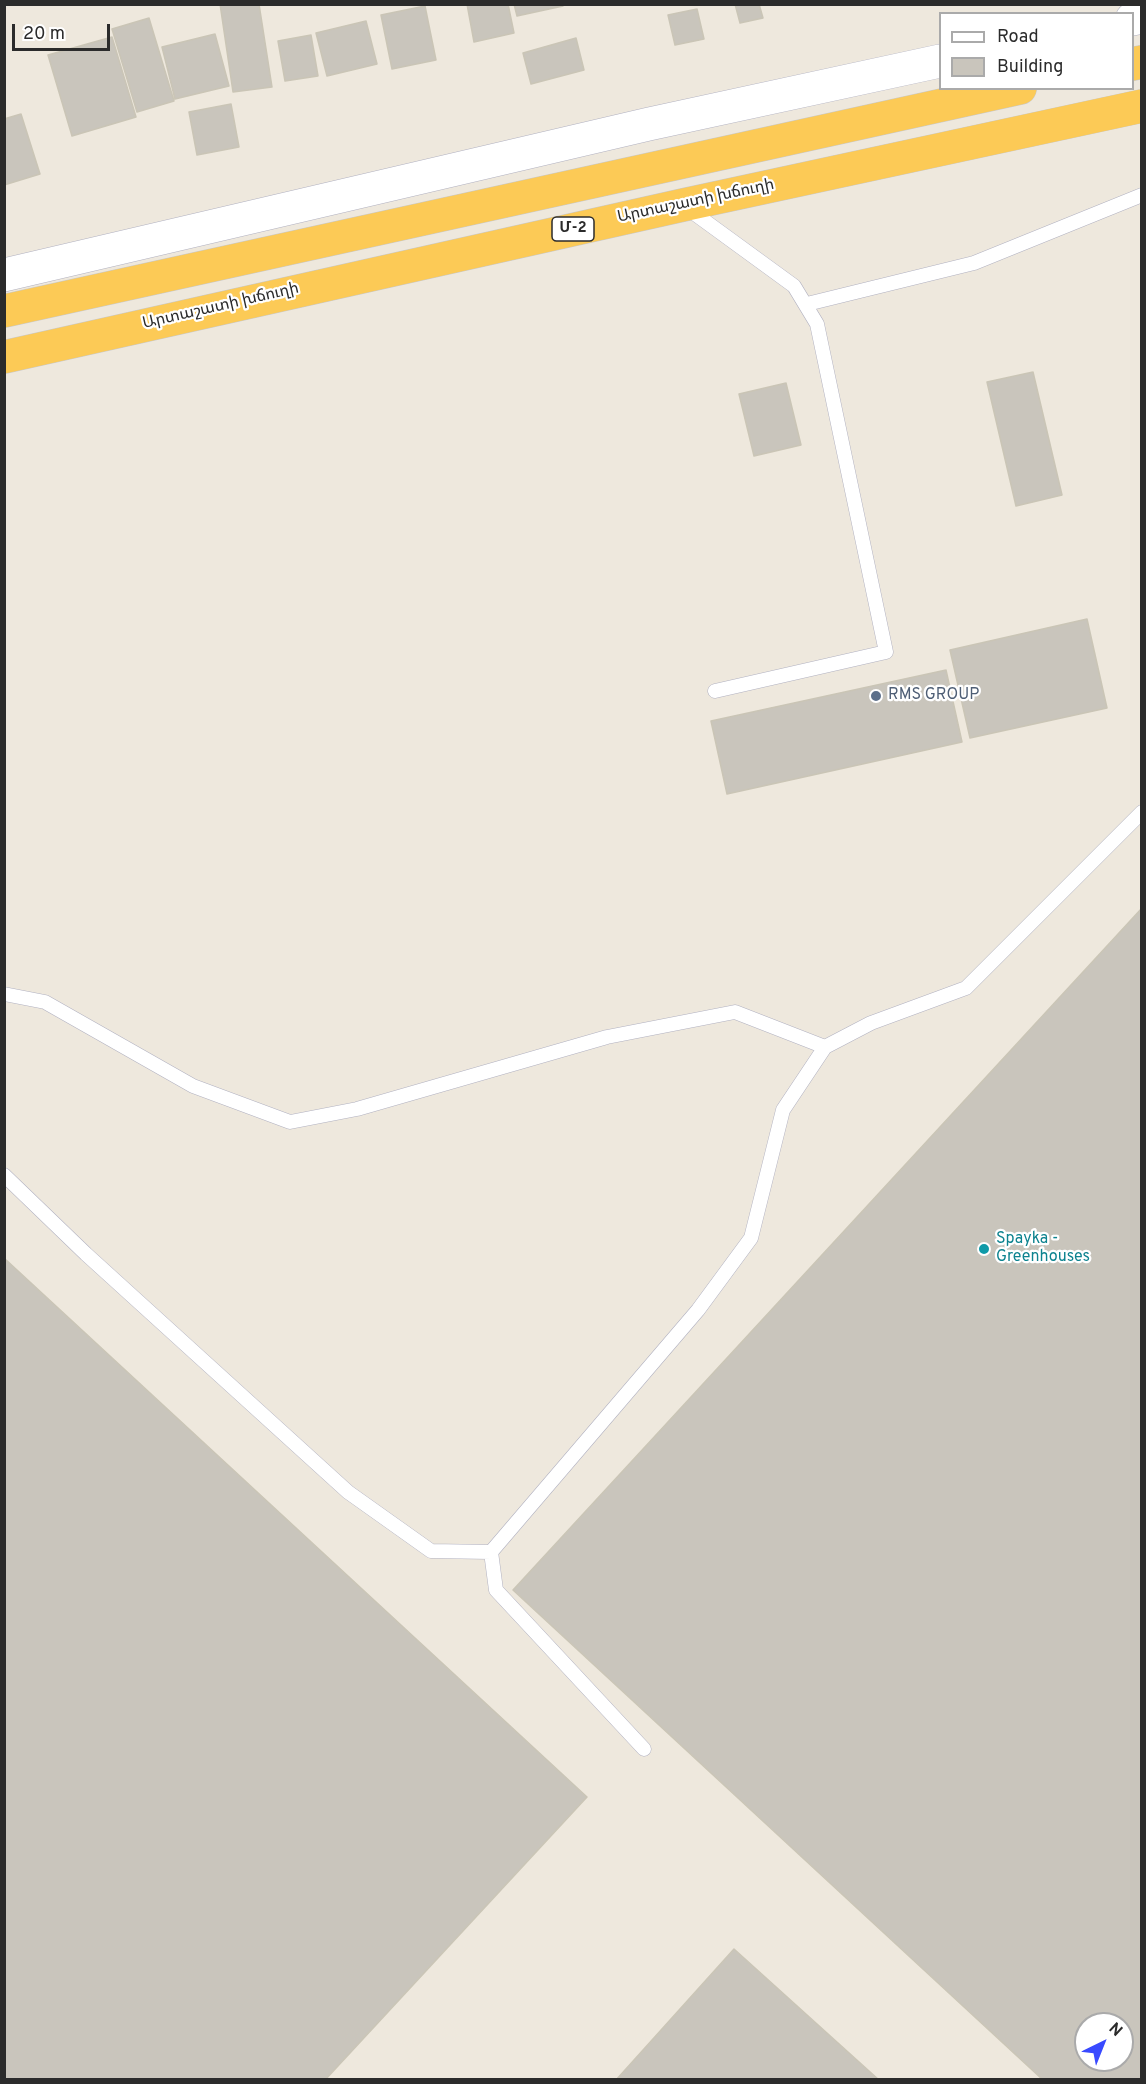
<!DOCTYPE html>
<html>
<head>
<meta charset="utf-8">
<style>
	body { margin:0 }
	#map { position:relative; width:1146px; height:2084px; overflow:hidden; background:#eee8dd; font-family:Overpass,sans-serif }
	canvas { display:block }
	.frame { position:absolute; inset:0; border:6px solid #2b2b2b; pointer-events:none }
	.legend { position:absolute; left:939px; top:12px; width:195px; height:78px; box-sizing:border-box; background:#fff; border:2px solid #aaa; margin:0; padding:8px 10px; list-style:none; font-size:18px; color:#2b2b2b }
	.legend li { display:flex; align-items:center; gap:12px; height:30px }
	.legend b { width:30px; border:2px solid #aaa }
	.north { position:absolute; left:1074px; top:2012px; width:60px; height:60px; box-sizing:border-box; background:#fff; border:2px solid #aaa; border-radius:50%; rotate:43deg; font-size:16px; font-weight:700; line-height:24px; text-align:center; color:#2b2b2b }
	.north::after { content:''; display:block; margin:auto; width:21px; height:27px; background:#394aff; clip-path:polygon(50% 0,100% 100%,50% 72%,0 100%) }
	.scale { position:absolute; left:12px; top:24px; width:98px; height:27px; box-sizing:border-box; border:3px solid #2b2b2b; border-top:0; padding-left:8px; font-size:18px; line-height:21px; white-space:nowrap; color:#2b2b2b; -webkit-text-stroke:4px #fff; paint-order:stroke }
</style>
</head>
<body>
<div id="map">
<canvas width="1146" height="2084"></canvas>
<div class="frame"></div>
<ul class="legend">
<li><b style="height:8px;background:#fff"></b>Road</li>
<li><b style="height:16px;background:#c9c5bc"></b>Building</li>
</ul>
<div class="north">N</div>
<div class="scale">20 m</div>
</div>
<script>
const context = document.querySelector('canvas').getContext('2d');
context.lineJoin = 'round';
function fillPath(path, color) { context.fillStyle = color; context.fill(path, 'evenodd'); }
const toPath = rows => new Path2D(rows.map(r => 'M' + r).join(''));
function strokePath(path, color, width, dash) { context.strokeStyle = color; context.lineWidth = width; context.lineCap = dash ? 'butt' : 'round'; context.setLineDash(dash || []); context.stroke(path); }
function write(font, color, halo, rows, align = 'center') {
  context.font = font + ' Overpass,"Noto Sans Armenian",sans-serif'; context.lineWidth = 4.5; context.setLineDash([]); context.textBaseline = 'middle'; context.strokeStyle = halo; context.fillStyle = color; for (const [text, x, y, turn = 0] of rows) {
    context.save(); context.translate(x, y); context.rotate((+turn || 0) * Math.PI / 180); context.textAlign = isNaN(turn) ? turn : align; if (halo) context.strokeText(text, 0, 0); context.fillText(text, 0, 0); context.restore();
  }
}
const building = toPath([
	[220,4,259,4,272,87,233,92,220,4],
	[467,4,508,4,514,33,474,42,467,4],
	[514,4,563,4,563,6,517,16,514,4],
	[735,4,759,4,763,18,740,23,735,4],
	[425,6,436,60,392,69,381,15,425,6],
	[697,9,704,39,675,45,668,15,697,9],
	[149,18,174,101,137,112,112,29,149,18],
	[366,21,377,64,327,76,316,33,366,21],
	[215,34,229,86,175,99,162,47,215,34],
	[311,35,318,76,285,81,278,41,311,35],
	[112,37,136,117,72,136,48,55,112,37],
	[576,38,584,70,531,84,523,53,576,38],
	[231,104,239,147,197,155,189,112,231,104],
	[21,114,40,174,4,185,4,119,21,114],
	[1033,372,1062,495,1016,506,987,382,1033,372],
	[786,383,801,445,754,456,739,394,786,383],
	[1087,619,1107,708,970,738,950,650,1087,619],
	[946,670,962,742,727,794,711,721,946,670],
	[1142,908,1142,2080,1043,2080,513,1590,1142,908],
	[1086,2024,1122,2024,1122,2060,1086,2060,1086,2024],
	[4,1258,587,1797,325,2080,4,2080,4,1258],
	[734,1949,879,2080,616,2080,734,1949]
]);
fillPath(building, '#c9c5bc');
strokePath(building, '#cac5b6', 1.5);
const service = toPath([
	[687,208,794,286,817,324,886,652,715,691],
	[807,304,974,263,1142,195],
	[4,994,45,1002,193,1086,290,1122,357,1109,607,1037,735,1012,825,1047],
	[4,1175,86,1254,348,1492,431,1551,491,1552],
	[644,1749,496,1590,491,1552,698,1310,751,1238,783,1110,825,1047,871,1023,966,988,1142,812]
]);
const tertiary = toPath([
	[1132,19,1142,17],
	[4,275,649,124,940,61]
]);
const trunk = toPath([
	[1132,64,1142,62],
	[4,311,1020,88],
	[4,357,683,205,1142,106]
]);
strokePath(service, '#b1b1c0', 15);
strokePath(tertiary, '#b1b1c0', 34);
strokePath(trunk, '#c8c8c8', 34);
strokePath(service, '#fff', 14);
strokePath(tertiary, '#fff', 33);
strokePath(trunk, '#fcca56', 33);
for (const [x, y, r, color] of [
	[876,696,6,"#5c6f8a"],
	[984,1249,6,"#0f9aa8"]
]) { const dot = new Path2D(); dot.arc(x, y, r, 0, 2 * Math.PI); context.fillStyle = color; context.fill(dot); strokePath(dot, '#fff', 2); }
for (const [x, y, w] of [
	[573,229,42]
]) { const box = new Path2D(); box.roundRect(x - w / 2, y - 12, w, 24, 4.5); context.fillStyle = '#fff'; context.fill(box); strokePath(box, '#2b2b2b', 1.5); }
write('bold 15px', '#2b2b2b', null, [
	["Մ-2",573,229]
]);
write('16px', '#2b2b2b', '#fff', [
	["Արտաշատի խճուղի",696,202,-12],
	["Արտաշատի խճուղի",221,307,-13]
]);
write('16px', '#4e5e75', '#fff', [
	["RMS GROUP",888,696]
], 'left');
write('16px', '#0d838f', '#fff', [
	["Spayka -",996,1240],
	["Greenhouses",996,1258]
], 'left');
</script>
</body>
</html>
